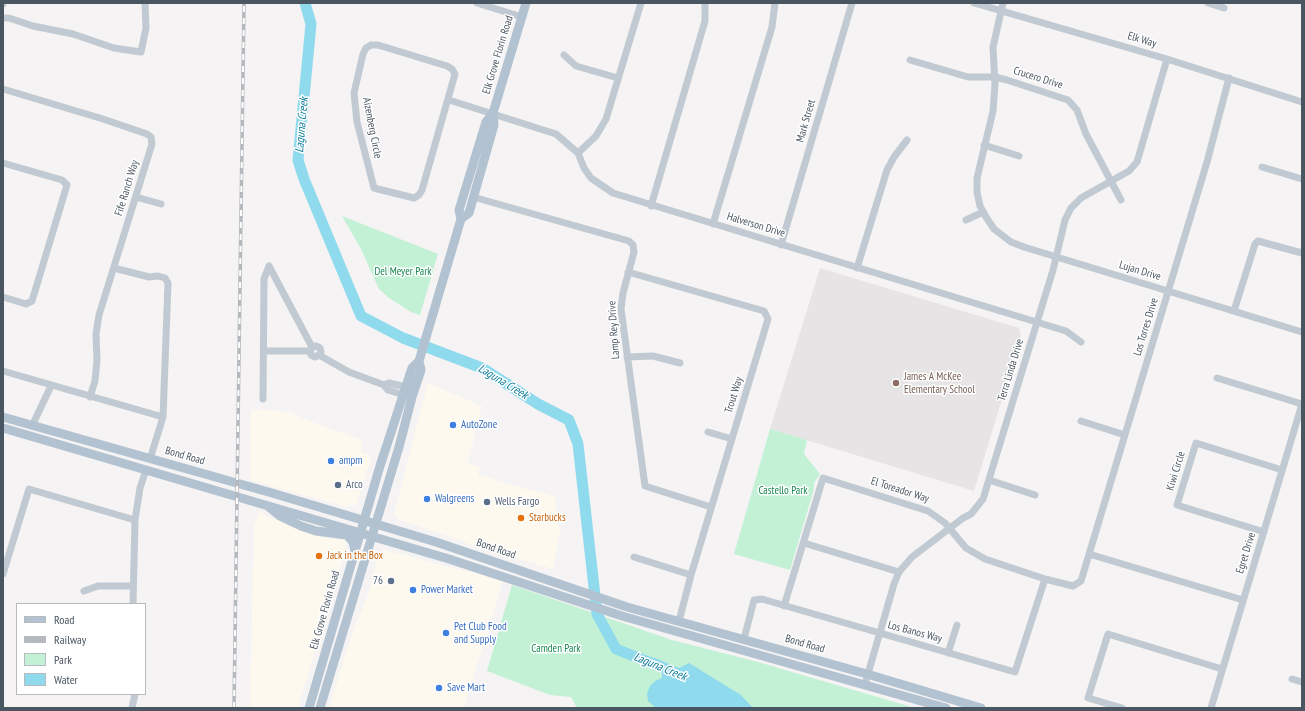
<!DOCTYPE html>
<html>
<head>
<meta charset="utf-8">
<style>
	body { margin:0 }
	#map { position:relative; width:1305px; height:711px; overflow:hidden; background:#f5f3f3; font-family:"PT Sans Narrow",sans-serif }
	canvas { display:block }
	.frame { position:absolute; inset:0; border:4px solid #4a5661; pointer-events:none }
	.legend { position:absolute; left:16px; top:603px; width:130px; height:92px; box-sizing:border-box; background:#fff; border:1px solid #b7bbc0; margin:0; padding:5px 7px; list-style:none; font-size:12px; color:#4a5661 }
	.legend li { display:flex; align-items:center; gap:8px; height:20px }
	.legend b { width:20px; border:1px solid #b7bbc0 }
</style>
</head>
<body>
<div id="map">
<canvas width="1305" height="711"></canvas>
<div class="frame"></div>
<ul class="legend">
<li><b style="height:5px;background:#b3c2d1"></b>Road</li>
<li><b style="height:5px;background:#b5b8bd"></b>Railway</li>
<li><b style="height:11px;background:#c3f1d5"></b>Park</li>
<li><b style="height:11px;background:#90daee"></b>Water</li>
</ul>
</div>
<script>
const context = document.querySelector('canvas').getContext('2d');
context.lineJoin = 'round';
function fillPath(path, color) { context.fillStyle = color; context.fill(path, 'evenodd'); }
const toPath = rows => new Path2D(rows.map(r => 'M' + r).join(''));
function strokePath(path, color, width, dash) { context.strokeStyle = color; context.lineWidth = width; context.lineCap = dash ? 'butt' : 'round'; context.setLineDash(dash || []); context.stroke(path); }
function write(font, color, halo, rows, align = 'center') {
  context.font = font + ' "PT Sans Narrow",sans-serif'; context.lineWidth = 3; context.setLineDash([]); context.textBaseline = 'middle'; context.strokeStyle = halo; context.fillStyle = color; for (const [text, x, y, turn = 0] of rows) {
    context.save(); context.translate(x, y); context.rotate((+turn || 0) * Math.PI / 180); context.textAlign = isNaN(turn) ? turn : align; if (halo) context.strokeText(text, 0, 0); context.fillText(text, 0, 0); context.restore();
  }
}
fillPath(toPath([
	[428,383,482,406,468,463,480,467,478,475,555,497,560,532,553,569,467,543,398,519,395,516,394,513],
	[251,409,290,412,306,420,362,440,361,452,372,456,356,505,347,507,250,480],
	[259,512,303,532,321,537,343,540,347,544,298,708,250,708,254,526],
	[385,550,503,581,464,708,329,708,353,631,369,592,379,554]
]), '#fdf9ef');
fillPath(toPath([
	[820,268,1019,328,1021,337,974,491,770,429]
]), '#e6e4e5');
fillPath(toPath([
	[342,216,438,254,420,315,411,312,389,298,379,289,361,249],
	[770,429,807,440,804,454,820,474,814,483,814,489,790,570,734,554],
	[512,585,672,640,758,662,915,708,577,708,571,697,550,695,487,671]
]), '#c3f1d5');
fillPath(toPath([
	[655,658,679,668,689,663,741,695,753,708,656,708,648,701,647,693,650,686,655,681,662,678,662,673,650,667,645,661]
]), '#90daee');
strokePath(toPath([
	[305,3,311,24,298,160,304,179,361,316,403,338,482,368,538,404,569,420,578,444,597,614,616,649,659,666]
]), '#90daee', 11);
strokePath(toPath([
	[477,3,522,17],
	[974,3,1167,59,1302,102],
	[1003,3,993,47,995,84,993,111,977,178,977,192,980,206,986,217,994,229,1011,242,1024,247,1302,332],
	[1208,3,1224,8],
	[3,4,3,3],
	[3,18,9,18,33,26,73,34,114,48,141,52,146,28,145,3],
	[371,45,378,45,447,66,452,69,455,74,422,190,419,195,414,198,374,188,357,122,354,93,363,54,366,48,371,45],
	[564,55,576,66,618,78],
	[910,60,968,77,995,77,1007,80,1068,100,1077,110,1086,134,1121,200],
	[3,89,103,119,147,134,151,137,152,144,99,315,96,334,97,360,95,381,90,397],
	[449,100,556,134,578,153,584,168,591,178,613,193,1066,331,1081,342],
	[984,145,1019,156],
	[578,153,596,136,606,119,641,3],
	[3,163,62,180,67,185,32,301,26,304,3,297],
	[1262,167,1302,179],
	[136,197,161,204],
	[473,197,629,241,633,245,634,252,623,293,621,309,645,486,711,507],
	[651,206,705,21,705,3],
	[966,220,983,212],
	[713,224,772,27,775,3],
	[781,245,852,3],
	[269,266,312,347,310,351,311,355,315,357,319,355,321,352,320,348,316,346,312,347],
	[114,268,149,277,158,276,165,278,168,283,163,417,150,459],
	[857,268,887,170,894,157,907,140],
	[628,272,764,311,768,319,691,575,679,621],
	[1234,311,1255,244,1258,241,1302,253],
	[264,351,310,351],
	[319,355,349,372,384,385,388,390,404,395],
	[627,357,653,356,680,363],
	[3,371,163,417],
	[1217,378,1302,404],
	[384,385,389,383,406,387],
	[263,399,264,279,269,266],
	[1081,421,1125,435],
	[32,426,51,386],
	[708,432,732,439],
	[989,480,1035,495],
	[1264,532,1177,505,1196,443,1282,470],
	[804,543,899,572],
	[1089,554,1243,600],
	[634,557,691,575],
	[3,574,29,489,135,520],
	[84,591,98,586,133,586],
	[133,604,135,520,140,488,146,470],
	[784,606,823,478,928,511,945,523,966,548,985,559,1045,579,1073,586,1081,581,1207,162,1229,78],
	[744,639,754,600,762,599,1015,672,1045,579],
	[948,653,957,625],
	[1292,679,1302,682],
	[865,684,894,584,899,572,912,557,963,518,971,514,983,499,1053,270,1065,220,1071,208,1081,198,1129,171,1137,162,1167,59],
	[132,708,135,694],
	[1122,708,1088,698,1108,634,1222,669],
	[1211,708,1302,404]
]), '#c1cad2', 7);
strokePath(toPath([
	[461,219,469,213,494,125,493,113],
	[3,417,272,493,436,542,627,607,867,674,981,708],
	[3,428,449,559,622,616,946,708],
	[269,507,280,516,301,526,316,531,347,535,353,542,355,551],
	[309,708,380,466,412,368,419,361],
	[320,708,399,447,412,397,421,370,419,361,461,219,459,210,486,122,493,113,526,3]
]), '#b3c2d1', 9);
const rail = toPath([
	[234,708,244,3]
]);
strokePath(rail, '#b5b8bd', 3.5);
strokePath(rail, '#fff', 2, [6]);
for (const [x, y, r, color] of [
	[896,383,4,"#8d6e63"],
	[453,425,4,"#3f7fe0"],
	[331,461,4,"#3f7fe0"],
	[338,485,4,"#5c6f8a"],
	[427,499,4,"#3f7fe0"],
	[487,502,4,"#5c6f8a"],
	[521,518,4,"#e8710a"],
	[319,556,4,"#e8710a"],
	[391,581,4,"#5c6f8a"],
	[413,590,4,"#3f7fe0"],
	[446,633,4,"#3f7fe0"],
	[439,688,4,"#3f7fe0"]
]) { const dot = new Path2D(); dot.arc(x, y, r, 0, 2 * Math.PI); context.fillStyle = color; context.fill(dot); strokePath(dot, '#fff', 1.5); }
write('11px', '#4a5661', '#fff', [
	["Elk Way",1142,40,17],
	["Elk Grove Florin Road",498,55,-73],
	["Crucero Drive",1038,78,17],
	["Mark Street",806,121,-74],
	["Aizenberg Circle",372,128,79],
	["Fife Ranch Way",127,188,-73],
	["Halverson Drive",756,225,17],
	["Lujan Drive",1140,271,17],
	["Los Torres Drive",1146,327,-73],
	["Lamp Rey Drive",614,330,-94],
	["Terra Linda Drive",1011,370,-73],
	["Trout Way",734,395,-73],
	["Bond Road",185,456,16],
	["Kiwi Circle",1176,471,-73],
	["El Toreador Way",900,490,18],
	["Bond Road",496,549,19],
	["Egret Drive",1246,553,-73],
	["Elk Grove Florin Road",325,610,-74],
	["Los Banos Way",915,632,15],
	["Bond Road",805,644,16]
]);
write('11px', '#17864f', '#fff', [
	["Del Meyer Park",403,272],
	["Castello Park",783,491],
	["Camden Park",556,649]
]);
write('11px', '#785e54', '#fff', [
	["James A McKee",904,377],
	["Elementary School",904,390]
], 'left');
write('11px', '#366cbe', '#fff', [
	["AutoZone",461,425],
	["ampm",339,461],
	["Walgreens",435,499],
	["Power Market",421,590],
	["Pet Club Food",454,627],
	["and Supply",454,640],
	["Save Mart",447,688]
], 'left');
write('11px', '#4e5e75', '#fff', [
	["Arco",346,485],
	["Wells Fargo",495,502],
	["76",383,581,"right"]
], 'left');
write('11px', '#c56008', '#fff', [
	["Starbucks",529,518],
	["Jack in the Box",327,556]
], 'left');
write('italic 12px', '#0c7c9b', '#fff', [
	["Laguna Creek",302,125,-85],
	["Laguna Creek",503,382,31],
	["Laguna Creek",660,667,22]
]);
</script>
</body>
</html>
